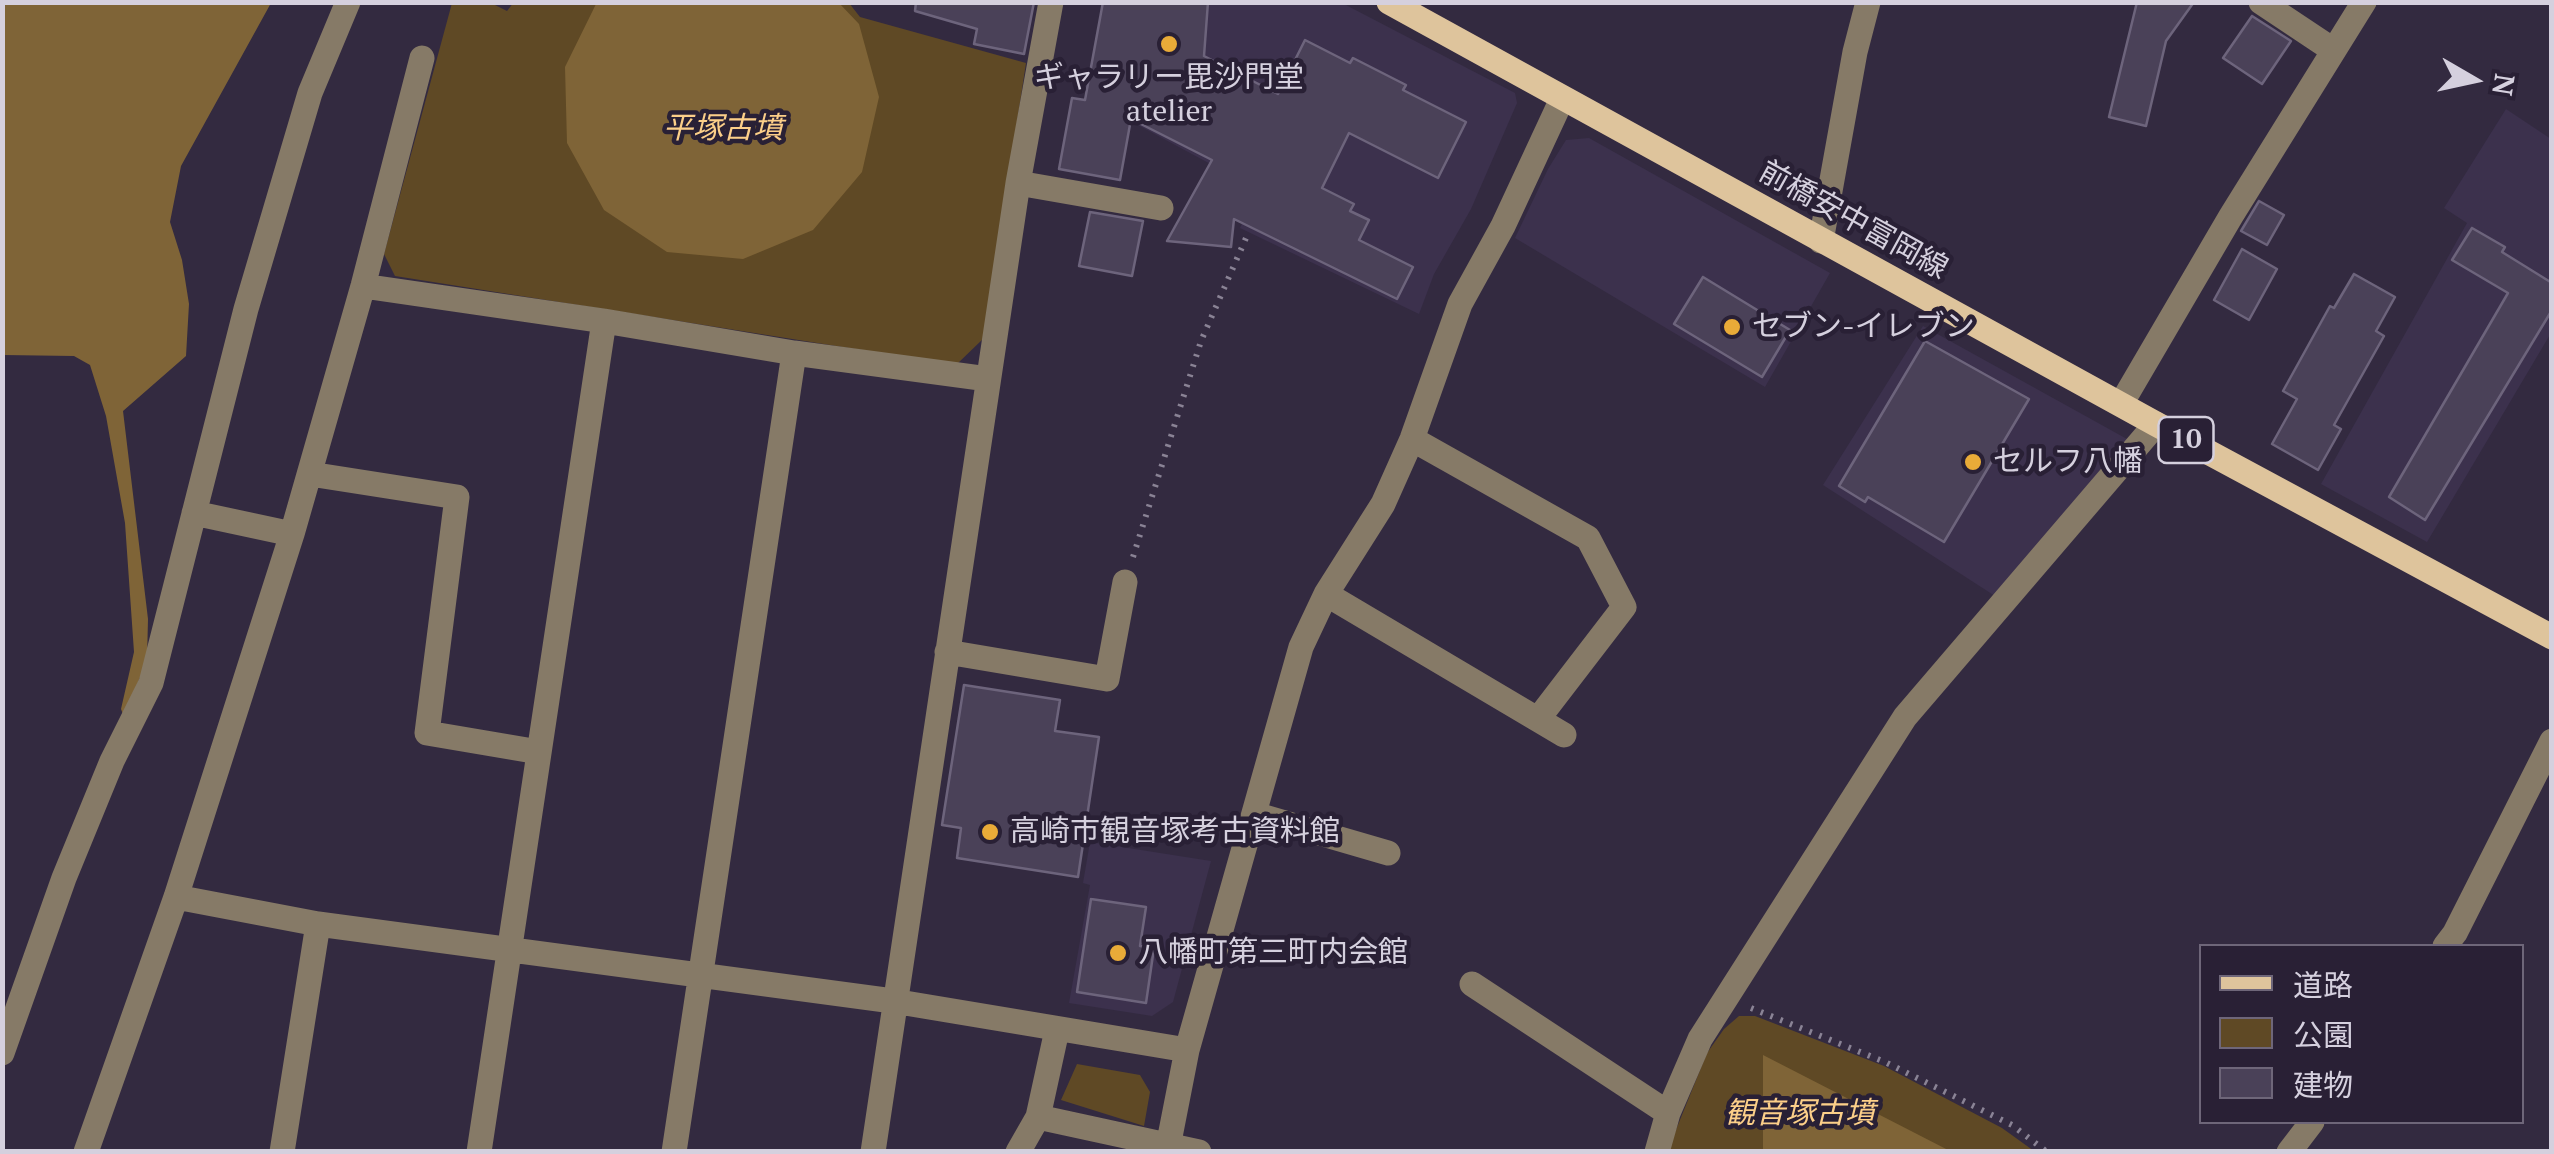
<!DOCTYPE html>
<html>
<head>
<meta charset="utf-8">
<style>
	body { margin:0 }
	#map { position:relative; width:2554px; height:1154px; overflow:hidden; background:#332a40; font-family:"PT Serif","Noto Sans JP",serif }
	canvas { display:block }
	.frame { position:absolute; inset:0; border:5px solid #d5d0de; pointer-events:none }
	.legend { position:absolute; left:2199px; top:944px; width:325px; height:180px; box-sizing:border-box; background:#292035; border:2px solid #6e6679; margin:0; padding:12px 18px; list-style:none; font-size:30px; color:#d5d0de }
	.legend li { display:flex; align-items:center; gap:20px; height:50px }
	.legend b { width:50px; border:2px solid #6e6679 }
	.north { position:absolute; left:2424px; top:30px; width:100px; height:100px; -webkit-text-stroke:8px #292035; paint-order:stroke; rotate:99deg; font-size:28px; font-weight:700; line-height:40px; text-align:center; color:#d5d0de }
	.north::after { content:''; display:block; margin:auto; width:35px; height:45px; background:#d5d0de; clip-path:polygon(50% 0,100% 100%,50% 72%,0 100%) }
</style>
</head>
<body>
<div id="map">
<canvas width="2554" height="1154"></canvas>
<div class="frame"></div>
<ul class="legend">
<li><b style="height:12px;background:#dec49c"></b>道路</li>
<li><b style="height:28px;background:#5f4925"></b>公園</li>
<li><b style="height:28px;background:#4a4158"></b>建物</li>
</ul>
<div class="north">N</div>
</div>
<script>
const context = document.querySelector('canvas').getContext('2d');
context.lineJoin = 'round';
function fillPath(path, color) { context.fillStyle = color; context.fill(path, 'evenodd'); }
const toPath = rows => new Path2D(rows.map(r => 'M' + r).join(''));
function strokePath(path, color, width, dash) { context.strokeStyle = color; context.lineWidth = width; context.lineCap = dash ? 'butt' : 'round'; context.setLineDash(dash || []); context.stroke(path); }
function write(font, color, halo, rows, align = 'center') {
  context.font = font + ' "PT Serif","Noto Sans JP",serif'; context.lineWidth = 9; context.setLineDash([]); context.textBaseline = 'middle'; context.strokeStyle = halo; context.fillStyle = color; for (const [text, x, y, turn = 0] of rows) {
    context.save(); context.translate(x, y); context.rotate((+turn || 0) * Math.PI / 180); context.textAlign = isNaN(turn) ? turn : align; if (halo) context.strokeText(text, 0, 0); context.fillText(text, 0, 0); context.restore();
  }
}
fillPath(toPath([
	[1151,3,1342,3,1515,93,1517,103,1471,209,1434,274,1419,314,1240,228,1257,189,1138,125],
	[2506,109,2551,139,2551,333,2427,542,2321,484,2467,223,2444,208],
	[1589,138,1830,273,1765,387,1515,238,1548,169,1566,140],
	[1923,326,2127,439,1995,596,1823,485],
	[1090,842,1211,861,1173,1002,1152,1016,1069,1003,1090,885,1083,883]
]), '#3c314d');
fillPath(toPath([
	[514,2,849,3,860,17,1026,63,984,338,956,365,395,276,384,254,452,3,491,3,507,11],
	[1739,1016,1755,1016,1884,1066,2002,1128,2034,1151,1667,1152,1707,1053,1724,1029],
	[1077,1064,1140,1075,1150,1092,1144,1126,1061,1100]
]), '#5f4925');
fillPath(toPath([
	[597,2,839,3,859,24,879,97,862,172,813,230,743,259,667,252,604,210,567,143,565,67],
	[3,3,271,3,181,166,170,222,182,260,189,304,186,356,123,411,148,619,147,660,124,717,121,709,134,652,125,523,106,416,90,365,74,356,3,355],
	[1763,1055,1950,1151,1763,1151]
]), '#7f6437');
const building = toPath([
	[916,2,1034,2,1024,54,974,44,977,29,915,11,916,2],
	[1103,2,1208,2,1204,56,1278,94,1305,40,1350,63,1353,58,1406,85,1403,90,1466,122,1438,178,1349,133,1322,188,1354,204,1350,211,1369,220,1359,240,1413,267,1397,299,1234,219,1231,247,1167,241,1212,160,1131,119,1120,180,1059,169,1072,98,1085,100,1103,2],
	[2137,2,2194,2,2166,41,2146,126,2109,117,2137,2],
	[2252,16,2291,41,2262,84,2223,58,2252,16],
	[2259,201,2284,215,2267,245,2241,231,2259,201],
	[1090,212,1143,221,1132,276,1079,266,1090,212],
	[2472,228,2505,247,2502,252,2552,283,2552,310,2425,520,2389,497,2508,293,2452,260,2472,228],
	[2242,249,2277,269,2249,320,2214,300,2242,249],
	[2354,274,2395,297,2376,331,2384,336,2334,425,2341,429,2318,470,2272,444,2297,399,2283,391,2330,306,2334,308,2354,274],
	[1703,277,1790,330,1762,377,1674,324,1703,277],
	[1925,341,2029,399,1944,542,1868,497,1865,502,1839,486,1925,341],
	[964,685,1060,700,1055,731,1099,737,1078,877,957,858,961,828,942,825,964,685],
	[1091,899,1146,907,1140,946,1154,948,1146,1003,1077,992,1091,899]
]);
fillPath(building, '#4a4158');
strokePath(building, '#6d647c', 2.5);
strokePath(toPath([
	[515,2,551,2],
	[1133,557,1201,341,1246,238],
	[1751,1008,1885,1062,2012,1125,2047,1152]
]), '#8a8395', 6, [2.5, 8]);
strokePath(toPath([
	[2261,2,2333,50],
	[1018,183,1161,208],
	[1821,241,1855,52,1868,2],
	[363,286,604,321,794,353,988,379],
	[2121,404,2231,216,2364,2],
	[1412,439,1588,538,1624,607,1538,719],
	[310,474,457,497,427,733,539,752],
	[194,513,292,534],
	[1326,594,1564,735],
	[947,652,1107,679,1125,582],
	[1254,814,1388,853],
	[176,897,318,924,893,1001,1187,1050],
	[2445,946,2455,933,2552,741],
	[1472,984,1668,1113],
	[2,1053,64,878,112,761,151,683,246,309,310,93,348,2],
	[1038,1117,1199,1152],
	[86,1152,176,897,292,534,363,286,422,58],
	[282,1152,318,924],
	[479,1152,604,321],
	[674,1152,794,353],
	[873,1152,1018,183,1051,2],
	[1018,1152,1038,1117,1057,1030],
	[1167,1152,1187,1050,1301,647,1326,594,1383,504,1412,439,1460,304,1503,226,1562,99],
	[1657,1152,1668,1113,1700,1039,1905,717,2156,424],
	[2289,1152,2312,1122]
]), '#867a67', 25);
strokePath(toPath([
	[1389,2,2156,424,2552,637]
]), '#dec49c', 25);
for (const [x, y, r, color] of [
	[1169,44,10,"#e9ab38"],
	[1732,327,10,"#e9ab38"],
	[1973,462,10,"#e9ab38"],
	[990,832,10,"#e9ab38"],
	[1118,953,10,"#e9ab38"]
]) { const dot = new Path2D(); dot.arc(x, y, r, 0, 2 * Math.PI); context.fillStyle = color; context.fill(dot); strokePath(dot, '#292035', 4); }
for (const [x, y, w] of [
	[2186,440,55]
]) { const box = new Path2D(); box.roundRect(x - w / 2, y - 23, w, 46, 8); context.fillStyle = '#292035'; context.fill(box); strokePath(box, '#d5d0de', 2.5); }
write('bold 28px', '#d5d0de', null, [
	["10",2186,440]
]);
write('30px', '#d5d0de', '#292035', [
	["ギャラリー毘沙門堂",1169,78,"center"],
	["atelier",1169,112,"center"],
	["セブン-イレブン",1752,327],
	["セルフ八幡",1993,462],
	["高崎市観音塚考古資料館",1010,832],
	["八幡町第三町内会館",1138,953]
], 'left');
write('italic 30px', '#fccf89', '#292035', [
	["平塚古墳",723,129],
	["観音塚古墳",1800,1114]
]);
write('30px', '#d5d0de', '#292035', [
	["前橋安中富岡線",1853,221,29]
]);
</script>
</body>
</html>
